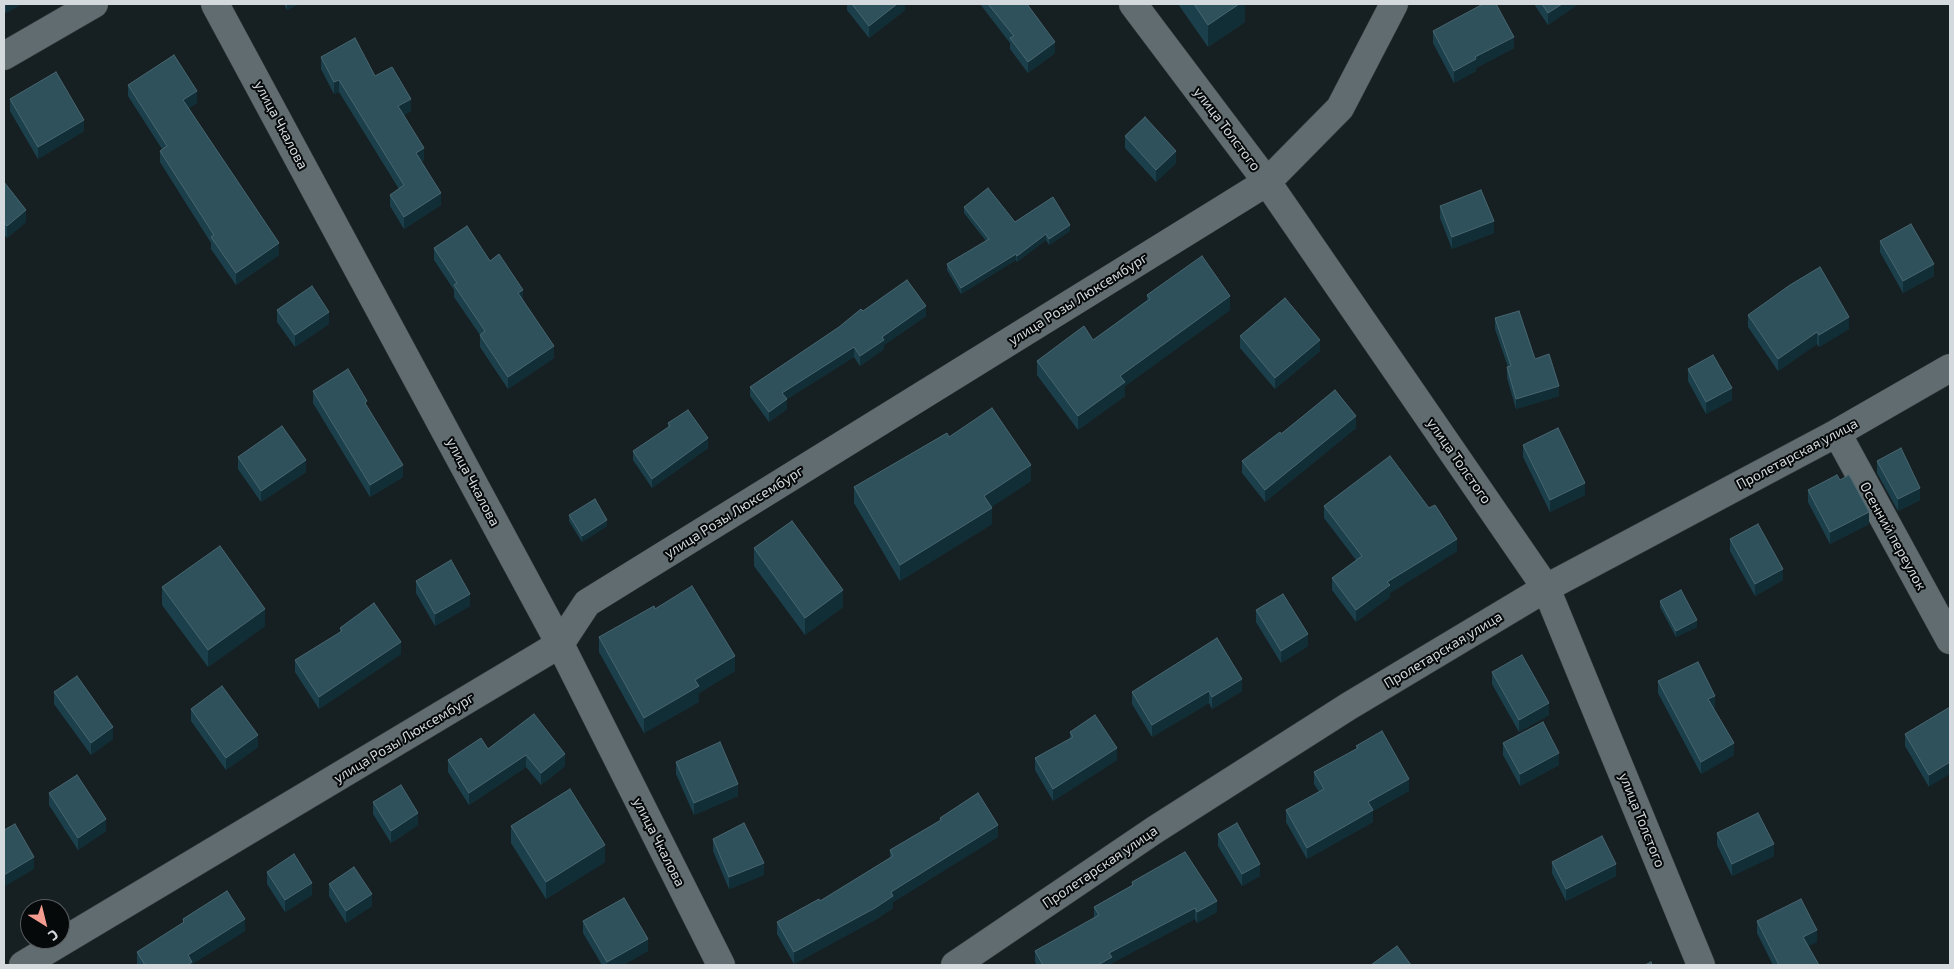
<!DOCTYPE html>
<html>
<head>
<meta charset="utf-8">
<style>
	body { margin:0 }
	#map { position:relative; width:1954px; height:969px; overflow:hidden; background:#162023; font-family:"Exo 2",sans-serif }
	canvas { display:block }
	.frame { position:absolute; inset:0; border:5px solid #d3d9dc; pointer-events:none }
	.north { position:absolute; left:20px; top:899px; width:50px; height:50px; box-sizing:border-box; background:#06090a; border:1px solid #585c5e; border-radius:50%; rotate:144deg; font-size:14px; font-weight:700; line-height:20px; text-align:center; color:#d3d9dc }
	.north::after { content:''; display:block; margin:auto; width:18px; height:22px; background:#f59c91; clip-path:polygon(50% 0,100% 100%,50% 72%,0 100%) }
</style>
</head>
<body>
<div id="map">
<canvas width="1954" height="969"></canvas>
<div class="frame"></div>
<div class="north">С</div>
</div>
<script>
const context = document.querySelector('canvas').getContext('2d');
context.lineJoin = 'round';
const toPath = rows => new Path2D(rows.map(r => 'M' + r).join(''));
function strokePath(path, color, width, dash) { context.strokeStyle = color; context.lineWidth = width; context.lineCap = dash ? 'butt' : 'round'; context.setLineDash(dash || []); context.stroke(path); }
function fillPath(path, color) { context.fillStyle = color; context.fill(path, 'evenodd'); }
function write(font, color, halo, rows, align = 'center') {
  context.font = font + ' "Exo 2",sans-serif'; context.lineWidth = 4; context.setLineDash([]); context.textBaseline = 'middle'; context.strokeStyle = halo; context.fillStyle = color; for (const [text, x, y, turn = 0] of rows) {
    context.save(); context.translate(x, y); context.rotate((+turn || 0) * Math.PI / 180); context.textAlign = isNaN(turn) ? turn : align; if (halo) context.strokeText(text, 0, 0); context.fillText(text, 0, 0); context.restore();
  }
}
const minor = toPath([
	[215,4,560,644,721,965],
	[1133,4,1267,182,1546,588,1701,965],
	[4,56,94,4],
	[1837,433,1950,640],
	[23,965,560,644,587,603,1267,182,1340,108,1394,4],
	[955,965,1156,829,1349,706,1546,588,1837,433,1950,368]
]);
strokePath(minor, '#353b3e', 29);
strokePath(minor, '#616c70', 28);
fillPath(toPath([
	[4,4,21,4,6,13,4,10],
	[284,4,299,4,287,10],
	[847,4,905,4,905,10,869,38,847,10],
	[980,4,1027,4,1055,53,1028,73,1010,49,1010,43],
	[1178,4,1245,4,1245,22,1208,47],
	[1534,4,1577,4,1577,5,1548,25],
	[1433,31,1514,48,1476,68,1476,71,1454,83,1433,43],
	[321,57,375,76,411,111,404,115,424,160,421,162,441,205,404,229,390,206,390,195,399,189,339,92,334,94,321,69],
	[128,85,197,103,189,108,279,255,236,285,211,249,211,243,160,162,160,151,162,149,128,96],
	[10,99,84,131,38,159,10,111],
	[1125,136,1176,163,1156,182,1125,148],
	[4,182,26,222,7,238,4,234],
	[1440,206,1494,233,1452,249,1440,218],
	[964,207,1015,222,1070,231,1049,245,1046,240,1017,262,1016,260,961,294,947,270,947,264,986,241,964,213],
	[1880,241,1934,276,1903,293,1880,252],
	[434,248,490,261,523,300,554,358,508,389,480,347,480,335,454,297,454,290,434,260],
	[1147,295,1230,310,1125,386,1125,396,1078,430,1037,375,1037,361,1093,340,1147,300],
	[277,310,329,324,295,347,277,322],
	[863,311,926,316,884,345,884,349,860,366,854,357,787,399,787,409,769,422,750,396,750,387],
	[1748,315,1849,329,1819,347,1817,344,1778,371,1748,327],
	[1495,318,1535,359,1559,396,1516,409,1507,378,1507,367,1508,367,1495,329],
	[1240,336,1320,351,1275,389,1240,348],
	[1688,369,1732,400,1706,414,1688,381],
	[313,391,367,406,403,477,370,497,313,403],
	[668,423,708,448,652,488,633,460,633,451,668,428],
	[1356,428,1265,502,1242,473,1242,461,1281,434],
	[949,437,1031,481,991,507,992,524,900,581,854,503,854,487],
	[1523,445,1585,495,1550,512,1523,457],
	[238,457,306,472,261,502,238,469],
	[1877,461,1920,500,1898,511,1877,473],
	[1840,480,1869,524,1830,544,1808,502,1808,490],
	[1324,506,1457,551,1390,593,1390,597,1356,622,1332,590,1332,578,1356,560,1324,518],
	[569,515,607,526,582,542,569,521],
	[1730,539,1783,580,1755,596,1730,551],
	[754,548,843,607,805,635,754,566],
	[416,581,470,606,435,626,416,593],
	[162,587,265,626,208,667,162,605],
	[1660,601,1697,627,1676,637,1660,607],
	[655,609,735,671,699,693,699,702,644,733,599,652,599,637],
	[1256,610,1308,646,1281,663,1256,622],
	[340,628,401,654,319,709,295,672,295,660,340,633],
	[1492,672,1549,715,1519,732,1492,684],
	[1658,681,1715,708,1713,708,1734,755,1701,774,1658,693],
	[1242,691,1212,709,1209,703,1152,737,1132,704,1132,692],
	[54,692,113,739,91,755,54,704],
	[1950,707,1929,787,1905,746,1905,734],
	[191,709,258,747,226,770,191,721],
	[534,714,565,766,541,785,526,767,469,805,448,772,448,760,488,749],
	[1070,732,1117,760,1053,801,1035,770,1035,758,1070,739],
	[1503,743,1559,765,1520,786,1503,755],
	[1356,746,1409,791,1373,811,1373,822,1307,859,1286,822,1286,810,1319,792,1314,784,1314,772,1356,749],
	[676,762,738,796,694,815,676,774],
	[49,793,106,831,78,850,49,805],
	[373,802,418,825,391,843,373,814],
	[940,818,998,837,893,902,893,908,875,920,794,964,777,934,777,922,820,901,890,858,890,850,940,821],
	[511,826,605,862,546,899,511,843],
	[1717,833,1774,856,1732,876,1717,845],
	[1218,834,1260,876,1242,886,1218,846],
	[713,839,764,875,729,889,713,851],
	[1552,862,1616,876,1566,901,1552,873],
	[267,872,312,895,285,912,267,884],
	[1132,882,1217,912,1197,923,1195,919,1112,963,1112,965,1037,965,1035,962,1035,951,1094,918,1094,907,1132,885],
	[329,884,372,906,346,923,329,896],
	[183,919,245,931,192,964,192,965,138,965,137,964,137,952,183,923],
	[583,921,648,951,623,965,602,965,583,933],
	[1757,921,1817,942,1808,946,1819,965,1773,965,1757,933]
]), '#1b404c');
fillPath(toPath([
	[6,4,21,4,6,13],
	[287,4,299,4,287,10],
	[897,4,905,4,905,10,869,38,869,26],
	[1239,4,1245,4,1245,22,1208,47,1208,25],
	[1562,4,1577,4,1577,5,1548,25,1548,13],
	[1514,37,1514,48,1476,68,1476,71,1454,83,1454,71,1475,57],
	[1055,42,1055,53,1028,73,1028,62],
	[339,80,339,92,334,94,334,82],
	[197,91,197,103,183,112,183,100],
	[411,99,411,111,398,118,398,106],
	[84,120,84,131,38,159,38,147],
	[424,148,424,160,416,165,416,153],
	[1176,151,1176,163,1156,182,1156,170],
	[441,193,441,205,404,229,404,217],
	[26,210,26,222,7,238,7,226],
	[1494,221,1494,233,1452,249,1452,237],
	[1070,225,1070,231,1049,245,1049,239],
	[1046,234,1046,240,1017,262,1017,256],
	[279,243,279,255,236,285,236,273],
	[1016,254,1016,260,961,294,961,288],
	[1934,264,1934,276,1903,293,1903,281],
	[523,290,523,302,518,293],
	[1230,296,1230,310,1125,386,1125,396,1078,430,1078,416,1120,376],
	[926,306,926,316,884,345,884,349,860,366,860,356,882,337],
	[329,312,329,324,295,347,295,335],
	[1849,317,1849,329,1819,347,1819,335],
	[1817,332,1817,344,1778,371,1778,359],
	[1320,340,1320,351,1275,389,1275,378],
	[554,346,554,358,508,389,508,377],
	[854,347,854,357,782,402,782,393],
	[1559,386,1559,396,1516,409,1516,399],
	[1732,388,1732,400,1706,414,1706,402],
	[787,399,787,409,769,422,769,412],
	[1356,416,1356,428,1265,502,1265,490],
	[708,438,708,448,652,488,652,479],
	[306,460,306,472,261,502,261,491],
	[403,465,403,477,370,497,370,485],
	[1031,465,1031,481,984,512,984,496],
	[1585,483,1585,495,1550,512,1550,500],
	[1920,488,1920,500,1898,511,1898,499],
	[992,508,992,524,900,581,900,565],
	[1869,512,1869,524,1830,544,1830,532],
	[607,520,607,526,582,542,582,536],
	[1457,539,1457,551,1390,593,1390,597,1356,622,1356,610,1387,582],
	[1783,569,1783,580,1755,596,1755,584],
	[843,590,843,607,805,635,805,618],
	[470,594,470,606,435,626,435,614],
	[265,609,265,626,208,667,208,650],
	[1697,620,1697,627,1676,637,1676,631],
	[1308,634,1308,646,1281,663,1281,651],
	[401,642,401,654,319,709,319,697],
	[735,656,735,671,699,693,699,702,644,733,644,718,695,680],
	[1242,679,1242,691,1212,709,1212,697],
	[1209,691,1209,703,1152,737,1152,725],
	[1715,696,1715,708,1708,711,1708,699],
	[1549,703,1549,715,1519,732,1519,720],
	[113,727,113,739,91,755,91,743],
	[258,735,258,747,226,770,226,758],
	[1734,743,1734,755,1701,774,1701,762],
	[1117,748,1117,760,1053,801,1053,789],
	[1559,753,1559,765,1520,786,1520,774],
	[565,754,565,766,541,785,541,773],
	[526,755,526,767,469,805,469,793],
	[1950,762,1950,774,1929,787,1929,775],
	[1409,779,1409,791,1373,811,1373,822,1307,859,1307,848,1368,802],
	[738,784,738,796,694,815,694,803],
	[418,813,418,825,391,843,391,831],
	[106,819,106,831,78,850,78,838],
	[998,825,998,837,893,902,893,908,875,920,794,964,794,952],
	[1774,844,1774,856,1732,876,1732,864],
	[605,845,605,862,546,899,546,882],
	[34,857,34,869,4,887,4,875],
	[764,863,764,875,729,889,729,877],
	[1260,864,1260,876,1242,886,1242,874],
	[1616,864,1616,876,1566,901,1566,889],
	[312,883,312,895,285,912,285,900],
	[372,894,372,906,346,923,346,911],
	[1217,901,1217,912,1197,923,1197,912],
	[1195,908,1195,919,1112,963,1112,965,1098,965,1109,953],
	[245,919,245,931,192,964,192,965,188,965,188,955],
	[1817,930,1817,942,1803,949,1803,937],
	[648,939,648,951,623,965,607,965,607,962]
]), '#112d35');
const building = toPath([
	[852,4,897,4,869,26,852,4],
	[988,4,1027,4,1055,42,1028,62,1010,38,1014,36,988,4],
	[1194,4,1239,4,1208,25,1194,4],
	[1483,4,1496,4,1514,37,1475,57,1476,59,1454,71,1433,31,1483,4],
	[1542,4,1562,4,1548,13,1542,4],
	[355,38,375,76,392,67,411,99,398,106,424,148,416,153,441,193,404,217,390,195,404,185,339,80,334,82,321,57,355,38],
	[174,55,197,91,183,100,279,243,236,273,211,237,214,235,160,151,167,146,128,85,174,55],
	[56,72,84,120,38,147,10,99,56,72],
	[1145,117,1176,151,1156,170,1125,136,1145,117],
	[4,182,26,210,7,226,4,222,4,182],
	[988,188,1015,222,1053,197,1070,225,1049,239,1046,234,1017,256,1016,254,961,288,947,264,989,239,964,207,988,188],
	[1481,190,1494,221,1452,237,1440,206,1481,190],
	[1911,224,1934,264,1903,281,1880,241,1911,224],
	[467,226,490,261,499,254,523,290,518,293,554,346,508,377,480,335,485,331,454,285,457,283,434,248,467,226],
	[1202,256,1230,296,1120,376,1125,382,1078,416,1037,361,1084,326,1093,340,1150,299,1147,295,1202,256],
	[1820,267,1849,317,1819,335,1817,332,1778,359,1748,315,1790,285,1820,267],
	[907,280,926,306,882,337,884,340,860,356,854,347,782,393,787,399,769,412,750,387,839,327,861,309,863,311,907,280],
	[312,286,329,312,295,335,277,310,312,286],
	[1285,298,1320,340,1275,378,1240,336,1285,298],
	[1519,311,1535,359,1549,354,1559,386,1516,399,1507,367,1511,366,1495,318,1519,311],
	[1713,355,1732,388,1706,402,1688,369,1713,355],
	[348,369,367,401,365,403,403,465,370,485,313,391,348,369],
	[1335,390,1356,416,1265,490,1242,461,1280,432,1281,434,1335,390],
	[992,408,1031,465,984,496,992,508,900,565,854,487,947,433,949,437,992,408],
	[688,410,708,438,652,479,633,451,670,426,668,423,688,410],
	[282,426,306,460,261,491,238,457,282,426],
	[1558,428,1585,483,1550,500,1523,445,1558,428],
	[1901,448,1920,488,1898,499,1877,461,1901,448],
	[1390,456,1429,508,1435,505,1457,539,1387,582,1390,585,1356,610,1332,578,1362,556,1324,506,1390,456],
	[1837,475,1840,480,1849,475,1869,512,1830,532,1808,490,1837,475],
	[595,499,607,520,582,536,569,515,595,499],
	[792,521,843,590,805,618,754,548,792,521],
	[1758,524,1783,569,1755,584,1730,539,1758,524],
	[220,546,265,609,208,650,162,587,220,546],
	[451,560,470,594,435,614,416,581,451,560],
	[692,586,735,656,695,680,699,686,644,718,599,637,654,606,655,609,692,586],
	[1681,590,1697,620,1676,631,1660,601,1681,590],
	[1283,594,1308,634,1281,651,1256,610,1283,594],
	[374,603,401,642,319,697,295,660,342,631,340,628,374,603],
	[1217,638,1242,679,1212,697,1209,691,1152,725,1132,692,1217,638],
	[1522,655,1549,703,1519,720,1492,672,1522,655],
	[1698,662,1715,696,1708,699,1734,743,1701,762,1658,681,1698,662],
	[77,676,113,727,91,743,54,692,77,676],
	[222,686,258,735,226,758,191,709,222,686],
	[1950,707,1950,762,1929,775,1905,734,1950,707],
	[534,714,565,754,541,773,526,755,469,793,448,760,481,738,488,749,534,714],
	[1095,715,1117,748,1053,789,1035,758,1073,737,1070,732,1095,715],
	[1543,722,1559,753,1520,774,1503,743,1543,722],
	[1382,731,1409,779,1368,802,1373,810,1307,848,1286,810,1324,789,1314,772,1358,748,1356,746,1382,731],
	[720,742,738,784,694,803,676,762,720,742],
	[77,775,106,819,78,838,49,793,77,775],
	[401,785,418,813,391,831,373,802,401,785],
	[570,789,605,845,546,882,511,826,570,789],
	[978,793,998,825,891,892,893,896,875,908,794,952,777,922,819,899,820,901,893,856,890,850,941,820,940,818,978,793],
	[1758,813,1774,844,1732,864,1717,833,1758,813],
	[744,823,764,863,729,877,713,839,744,823],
	[1237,823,1260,864,1242,874,1218,834,1237,823],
	[15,824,34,857,4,875,4,830,15,824],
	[1602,836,1616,864,1566,889,1552,862,1602,836],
	[1185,852,1217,901,1197,912,1195,908,1109,953,1112,957,1098,965,1043,965,1035,951,1099,915,1094,907,1133,885,1132,882,1185,852],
	[294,854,312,883,285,900,267,872,294,854],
	[354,867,372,894,346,911,329,884,354,867],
	[227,891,245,919,188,955,192,962,188,965,145,965,137,952,184,922,183,919,227,891],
	[624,898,648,939,607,962,583,921,624,898],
	[1801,899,1817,930,1803,937,1819,965,1779,965,1757,921,1801,899],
	[1397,946,1411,965,1371,965,1397,946],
	[1651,962,1652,965,1645,965,1651,962]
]);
fillPath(building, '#2f515b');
strokePath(building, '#486670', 1);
write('14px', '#d3d9dc', '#06090a', [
	["улица Чкалова",281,125,62],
	["улица Толстого",1227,129,53],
	["улица Розы Люксембург",1078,299,-32],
	["Пролетарская улица",1797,454,-28],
	["улица Толстого",1459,461,55],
	["улица Чкалова",473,482,62],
	["улица Розы Люксембург",734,512,-32],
	["Осенний переулок",1893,536,61],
	["Пролетарская улица",1443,650,-31],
	["улица Розы Люксембург",404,738,-31],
	["улица Толстого",1642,820,68],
	["улица Чкалова",659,842,63],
	["Пролетарская улица",1100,867,-34]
]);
</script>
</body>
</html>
